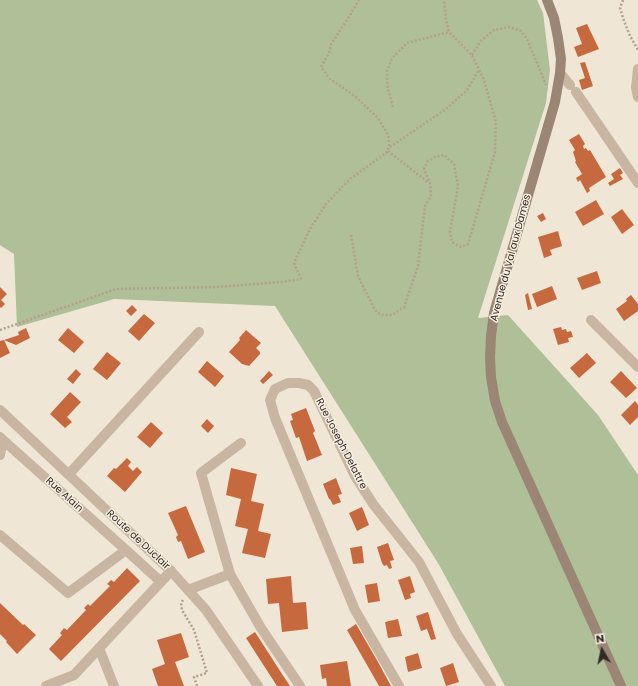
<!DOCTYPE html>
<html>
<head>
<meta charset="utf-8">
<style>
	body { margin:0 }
	#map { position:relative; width:638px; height:686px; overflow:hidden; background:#f0e6d6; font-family:Poppins,sans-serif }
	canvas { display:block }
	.north { position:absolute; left:582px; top:630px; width:40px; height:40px; -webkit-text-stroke:3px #f9f0e2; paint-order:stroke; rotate:351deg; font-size:11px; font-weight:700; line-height:16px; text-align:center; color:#332a25 }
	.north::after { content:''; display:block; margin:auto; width:14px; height:18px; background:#332a25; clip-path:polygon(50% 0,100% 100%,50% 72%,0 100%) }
</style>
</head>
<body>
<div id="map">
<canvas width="638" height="686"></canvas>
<div class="north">N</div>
</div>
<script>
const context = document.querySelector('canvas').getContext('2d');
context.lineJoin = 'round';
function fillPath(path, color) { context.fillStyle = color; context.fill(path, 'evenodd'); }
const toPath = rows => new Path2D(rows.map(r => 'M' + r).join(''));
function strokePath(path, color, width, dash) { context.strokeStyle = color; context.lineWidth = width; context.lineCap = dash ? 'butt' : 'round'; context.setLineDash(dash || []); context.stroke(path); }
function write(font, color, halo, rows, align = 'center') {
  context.font = font + ' Poppins,sans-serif'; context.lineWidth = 3; context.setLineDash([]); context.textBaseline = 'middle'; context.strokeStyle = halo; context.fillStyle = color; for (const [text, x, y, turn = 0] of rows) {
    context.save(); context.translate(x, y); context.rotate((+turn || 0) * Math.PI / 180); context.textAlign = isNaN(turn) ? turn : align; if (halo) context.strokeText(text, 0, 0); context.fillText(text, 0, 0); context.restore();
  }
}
fillPath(toPath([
	[0,0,537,0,543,13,550,70,546,103,478,318,508,315,598,415,638,475,638,686,505,686,438,563,275,306,114,299,17,327,14,254,0,245]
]), '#afbf97');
fillPath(toPath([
	[587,24,599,49,578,57,574,47,582,44,576,28],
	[585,62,593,86,582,90,579,80,585,78,580,63],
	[579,134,585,144,583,146,584,149,586,148,588,151,590,150,606,177,589,188,590,191,587,193,580,180,578,182,576,178,582,174,575,162,576,161,573,152,575,150,569,140],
	[620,168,623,173,620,175,623,179,610,186,608,183,614,179,611,174],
	[596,200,604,214,583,226,575,212],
	[622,209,634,225,622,234,611,217],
	[543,213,546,219,541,222,537,216],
	[558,231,562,246,550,250,552,255,544,258,538,237],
	[597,271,601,283,582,290,577,278],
	[552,286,557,299,537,307,532,294],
	[0,287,7,294,1,300,5,304,1,308,0,307],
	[528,293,532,309,528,310,525,295],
	[631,295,638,304,638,311,624,321,616,309,627,301,626,299],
	[132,305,137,310,131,316,126,311],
	[144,314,155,323,139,341,128,331],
	[561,327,562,330,566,329,567,332,571,331,573,337,568,338,569,342,558,345,553,329],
	[26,328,30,338,16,345,4,340,10,353,0,358,0,341,4,340,19,335,18,332],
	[68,328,84,342,74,353,58,340],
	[246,330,261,343,256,348,260,352,260,354,249,366,242,364,229,352,240,340,239,338],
	[107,352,121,363,107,380,93,369],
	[587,353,596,363,579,378,570,368],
	[207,361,224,376,215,387,198,372],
	[76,369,81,374,73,384,67,379],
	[269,371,273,375,263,384,260,381],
	[621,371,637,388,626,398,610,382],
	[70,392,81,402,67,417,72,422,65,428,50,414],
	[635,401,638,405,638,417,630,425,621,415],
	[306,408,315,431,313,433,322,455,307,461,299,437,296,438,290,421,293,420,291,414],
	[207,419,214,426,208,433,201,426],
	[151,422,163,433,150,448,137,437],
	[127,458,131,462,128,466,133,471,137,467,142,472,125,492,107,476,114,468,116,469],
	[231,468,257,474,251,501,264,504,258,531,271,534,265,558,242,553,248,529,235,526,241,499,226,495],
	[336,478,342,494,338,495,341,502,333,505,330,499,329,499,323,484],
	[186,506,205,552,188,559,181,541,178,542,176,537,178,535,168,513],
	[362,507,369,525,357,531,349,513],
	[388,543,394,560,390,561,392,568,389,569,387,565,384,566,382,563,377,547],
	[362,546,364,563,353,564,350,548],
	[127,568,140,581,61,661,49,649,62,635,60,633,64,628,67,630,86,610,84,608,88,604,90,606,110,586,107,584,111,580,114,582],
	[291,576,293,603,306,602,308,629,282,632,279,603,268,604,266,579],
	[410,576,415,592,410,594,411,598,405,600,398,580],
	[377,583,380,601,368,603,365,585],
	[0,603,23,625,24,624,36,635,17,654,6,642,7,641,0,634],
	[428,612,436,639,431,640,427,629,421,631,416,616],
	[398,619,402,636,388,638,385,622],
	[356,624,378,662,391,686,379,686,347,630],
	[255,632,282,674,290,686,277,686,246,638],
	[181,633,189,657,175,662,184,686,158,686,152,669,165,664,157,640],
	[418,653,422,668,408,672,405,657],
	[347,661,351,686,327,686,326,678,322,679,320,665],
	[453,663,459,682,446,686,440,668]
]), '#c6693e');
strokePath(toPath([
	[623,0,620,8,624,21,630,36,638,50],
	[472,55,481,41,494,30,509,27,521,31,527,39,546,85],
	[393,107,387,85,387,71,392,58,407,43,449,32],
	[390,147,446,109,467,90,479,70],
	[388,151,429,183],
	[351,235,358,276,375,310,381,315,392,315,404,307,418,266,425,206,431,196,430,183,424,169,428,161,435,157,444,155,454,164,458,186,450,232,452,242,461,247,468,244,495,152,496,122,484,80,472,55,449,32,446,19,444,0],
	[0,330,116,289,217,287,281,282,301,279,294,263,309,231,326,204,350,179,386,153,389,147,389,138,387,133,378,118,356,97,329,78,321,67,329,53,331,44,349,17,359,0],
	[183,600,181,603,182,610,194,630,207,673,194,677,197,686]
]), '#b4a08d', 2.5, [2, 2]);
strokePath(toPath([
	[638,69,636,88,638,97],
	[560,73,570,85],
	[576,92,638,183],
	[591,320,638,367],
	[0,437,3,440,0,455],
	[3,440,126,550],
	[69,474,199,332],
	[0,535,68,593,126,550,161,582],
	[230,574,261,628,300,686],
	[188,590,230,574,201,473,241,443],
	[99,648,114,686],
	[46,686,74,675,171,571],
	[399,686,355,610,275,418,270,400,275,389,288,383,299,383,308,385,314,391,355,476,373,504,419,562,457,634,491,686]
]), '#c8b6a2', 10);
strokePath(toPath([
	[0,410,171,571,206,610,258,686]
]), '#c8b6a2', 10);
strokePath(toPath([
	[547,0,554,18,558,38,561,59,560,73,555,102,494,313,491,336,490,357,491,377,495,401,502,422,621,686]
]), '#9b8574', 10);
write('10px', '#332a25', '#f9f0e2', [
	["Avenue du Val aux Dames",511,258,-75],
	["Rue Joseph Delattre",341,444,63],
	["Rue Alain",64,495,42],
	["Route de Duclair",138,540,43]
]);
</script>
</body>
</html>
